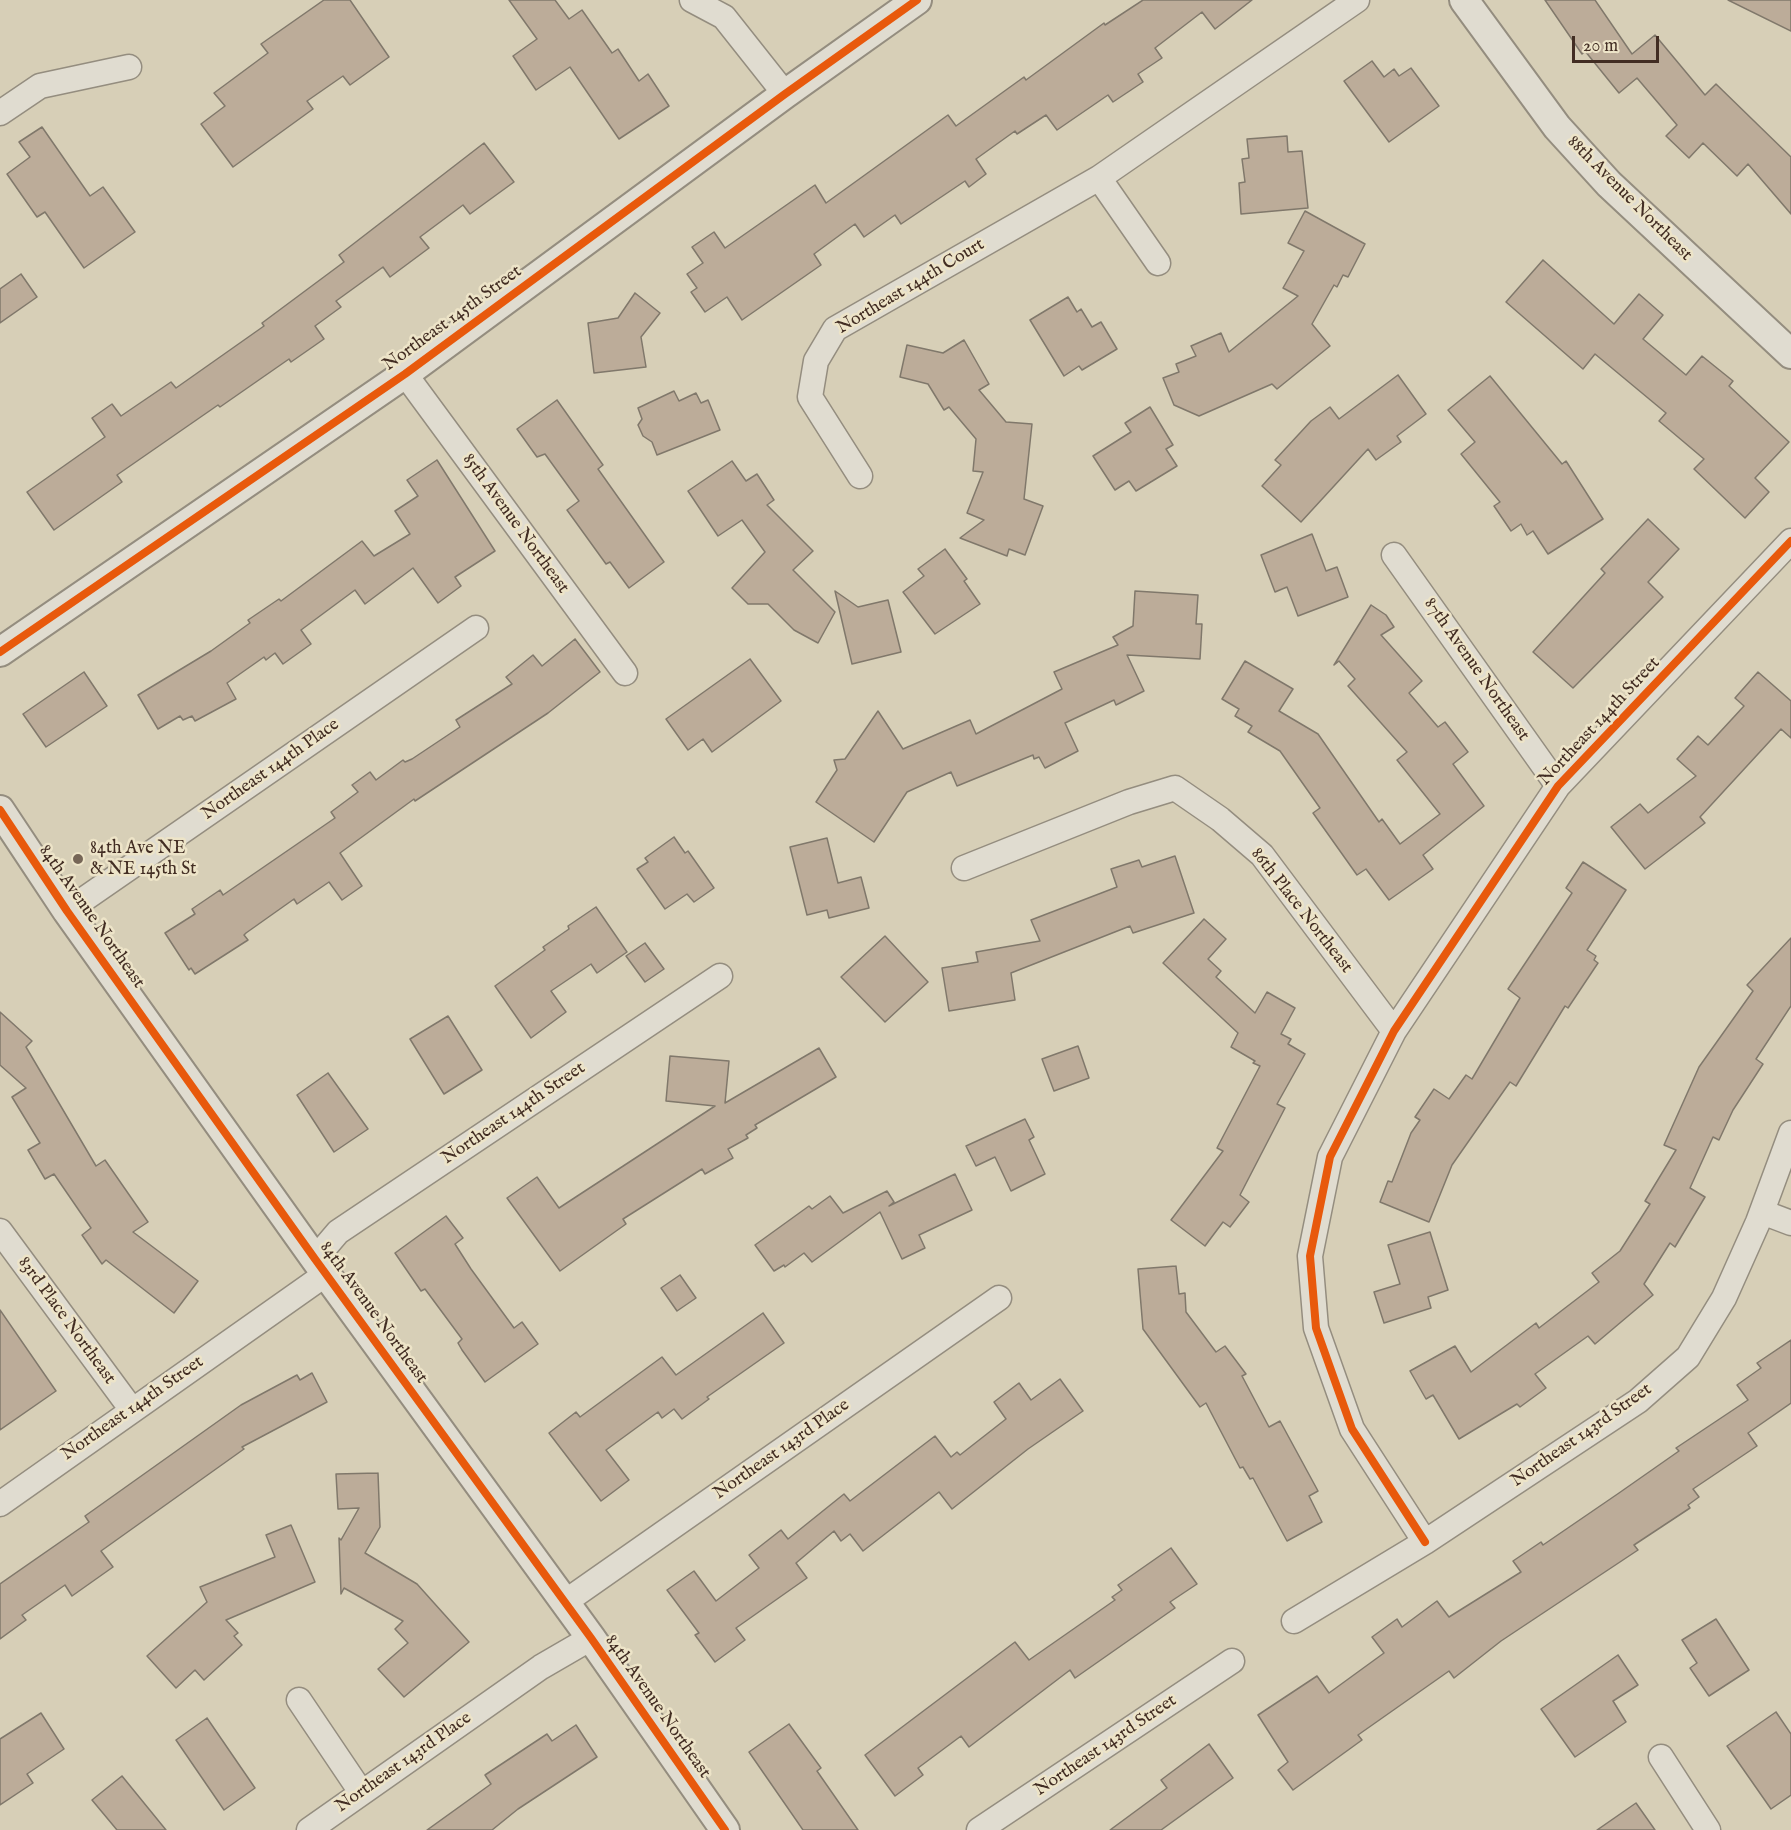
<!DOCTYPE html>
<html>
<head>
<meta charset="utf-8">
<style>
	body { margin:0 }
	#map { position:relative; width:1791px; height:1830px; overflow:hidden; background:#d7cfb7; font-family:"IM FELL English",serif }
	canvas { display:block }
	.scale { position:absolute; left:1572px; top:36px; width:87px; height:27px; box-sizing:border-box; border:3px solid #422d23; border-top:0; padding-left:8px; font-size:18px; line-height:21px; white-space:nowrap; color:#422d23; -webkit-text-stroke:4px #ede4c8; paint-order:stroke }
</style>
</head>
<body>
<div id="map">
<canvas width="1791" height="1830"></canvas>
<div class="scale">20 m</div>
</div>
<script>
const context = document.querySelector('canvas').getContext('2d');
context.lineJoin = 'round';
function fillPath(path, color) { context.fillStyle = color; context.fill(path, 'evenodd'); }
const toPath = rows => new Path2D(rows.map(r => 'M' + r).join(''));
function strokePath(path, color, width, dash) { context.strokeStyle = color; context.lineWidth = width; context.lineCap = dash ? 'butt' : 'round'; context.setLineDash(dash || []); context.stroke(path); }
function write(font, color, halo, rows, align = 'center') {
  context.font = font + ' "IM FELL English",serif'; context.lineWidth = 5; context.setLineDash([]); context.textBaseline = 'middle'; context.strokeStyle = halo; context.fillStyle = color; for (const [text, x, y, turn = 0] of rows) {
    context.save(); context.translate(x, y); context.rotate((+turn || 0) * Math.PI / 180); context.textAlign = isNaN(turn) ? turn : align; if (halo) context.strokeText(text, 0, 0); context.fillText(text, 0, 0); context.restore();
  }
}
const building = toPath([
	[324,0,350,0,389,57,350,85,343,76,307,101,313,109,233,167,201,124,225,106,214,93,268,53,261,44,324,0],
	[509,0,555,0,569,19,582,10,612,53,618,49,639,81,648,74,669,106,619,139,570,67,536,90,513,56,537,39,509,0],
	[1143,0,1252,0,1215,29,1202,12,1155,48,1162,58,1138,74,1143,82,1113,102,1108,95,1057,130,1046,115,1017,134,1015,131,976,159,986,174,969,187,965,181,901,224,895,215,864,237,855,224,814,254,821,265,742,320,727,297,705,312,691,292,697,288,687,274,703,263,692,247,714,232,725,248,815,185,826,203,948,115,956,126,1024,77,1026,80,1104,23,1105,25,1143,0],
	[1545,0,1595,0,1632,54,1655,35,1705,95,1716,84,1791,157,1791,214,1748,164,1737,176,1703,143,1689,158,1666,136,1677,125,1637,78,1619,93,1585,51,1582,54,1545,0],
	[1728,0,1791,0,1791,31,1728,0],
	[1372,61,1384,77,1394,69,1399,76,1411,68,1439,106,1389,142,1344,81,1372,61],
	[42,127,90,196,103,187,135,232,84,268,45,212,37,217,7,174,30,157,19,142,42,127],
	[1287,136,1288,152,1302,151,1308,208,1241,214,1239,183,1245,182,1242,159,1249,158,1247,139,1287,136],
	[484,143,514,182,470,214,463,205,420,237,429,248,390,277,383,267,336,301,341,307,315,326,324,339,291,362,289,359,220,407,218,405,117,475,122,482,54,530,27,492,105,437,92,418,112,404,121,416,171,382,176,388,264,326,262,323,344,262,339,255,484,143],
	[1305,211,1365,244,1348,277,1343,275,1337,287,1334,285,1312,324,1330,346,1277,389,1272,384,1199,416,1174,405,1163,378,1179,372,1176,364,1196,356,1191,346,1221,333,1229,352,1298,296,1283,288,1304,251,1288,243,1305,211],
	[1543,260,1614,324,1639,294,1663,315,1643,339,1686,375,1702,356,1733,381,1729,386,1789,442,1755,478,1769,492,1745,518,1694,469,1704,459,1659,421,1666,413,1595,354,1583,369,1506,302,1543,260],
	[21,274,37,297,0,323,0,289,21,274],
	[635,293,660,313,641,337,646,367,594,373,588,323,618,318,635,293],
	[1068,297,1077,312,1081,309,1092,327,1101,322,1117,349,1082,370,1079,366,1064,376,1030,320,1068,297],
	[964,340,989,384,979,390,1006,422,1032,424,1024,499,1043,506,1025,555,1009,549,1007,556,960,538,984,520,967,513,983,472,973,471,976,439,949,407,944,410,928,384,900,377,907,345,943,353,964,340],
	[1398,375,1426,414,1397,436,1401,442,1376,460,1368,449,1301,522,1262,486,1281,465,1275,460,1311,421,1330,407,1339,419,1398,375],
	[1490,376,1562,464,1566,461,1603,519,1548,554,1533,531,1527,535,1521,524,1511,531,1494,506,1500,502,1461,454,1475,442,1448,410,1490,376],
	[674,391,679,401,696,393,701,403,708,400,720,430,657,455,652,442,643,436,638,425,642,419,638,408,674,391],
	[557,400,603,465,598,469,664,562,629,588,610,562,606,564,567,510,579,501,545,454,537,457,517,429,557,400],
	[1150,407,1173,445,1166,449,1177,466,1136,491,1129,481,1115,490,1093,456,1131,432,1125,423,1150,407],
	[437,460,495,551,455,577,461,586,438,603,413,568,365,604,355,590,301,630,311,644,283,664,275,653,266,660,264,657,227,683,236,699,195,721,192,716,183,720,180,716,158,729,138,695,211,651,250,623,248,620,279,599,281,601,362,541,374,556,410,534,395,511,418,496,407,480,437,460],
	[732,461,746,481,757,474,774,500,767,505,813,551,793,570,835,612,818,643,794,630,768,604,748,604,732,588,765,552,742,520,718,536,688,491,732,461],
	[1648,519,1679,549,1648,582,1663,597,1573,688,1533,652,1605,573,1601,569,1648,519],
	[1312,534,1326,571,1337,567,1348,597,1298,616,1287,587,1275,592,1261,555,1312,534],
	[945,549,967,579,964,581,980,604,935,634,903,592,924,576,918,569,945,549],
	[835,591,858,607,888,600,901,652,852,664,835,591],
	[1135,591,1198,595,1196,624,1202,624,1200,659,1127,655,1144,691,1116,705,1114,700,1065,723,1078,751,1045,768,1039,757,1034,759,1033,755,957,786,951,772,907,792,874,842,816,802,837,770,834,760,845,759,878,711,903,749,970,720,976,734,1062,689,1054,672,1118,645,1113,637,1133,626,1135,591],
	[1371,605,1386,615,1394,627,1381,635,1422,681,1409,693,1438,727,1445,722,1468,752,1453,764,1484,806,1423,855,1433,869,1389,900,1366,869,1357,875,1313,813,1320,808,1280,751,1248,732,1252,726,1235,716,1239,709,1222,699,1245,661,1293,689,1279,711,1318,734,1379,822,1382,819,1400,844,1440,814,1397,760,1407,752,1348,686,1355,679,1339,661,1334,665,1371,605],
	[575,639,600,672,548,713,415,801,414,799,340,853,362,886,342,900,329,882,297,904,294,899,246,933,244,935,248,940,195,974,191,968,189,970,165,933,195,914,192,909,220,890,223,895,335,818,331,812,358,792,352,785,370,772,376,780,403,760,405,762,412,759,460,727,456,720,512,684,506,677,533,655,542,666,575,639],
	[750,659,781,701,712,752,703,739,688,750,666,719,750,659],
	[84,672,107,706,46,747,23,714,84,672],
	[1758,672,1791,701,1791,738,1781,729,1700,817,1705,823,1645,869,1611,827,1640,804,1648,813,1696,776,1677,759,1698,736,1708,745,1744,706,1735,698,1758,672],
	[674,837,685,853,688,851,714,888,694,902,687,894,665,909,637,869,648,862,645,858,674,837],
	[827,838,838,883,861,877,869,908,829,918,827,910,807,915,790,847,827,838],
	[1175,856,1194,913,1133,933,1130,926,1011,973,1015,1000,949,1011,942,968,978,962,976,952,1040,941,1031,920,1117,887,1111,869,1139,860,1142,867,1175,856],
	[1583,862,1626,890,1587,950,1596,956,1594,960,1598,963,1568,1008,1565,1006,1516,1086,1510,1082,1452,1165,1429,1222,1380,1202,1388,1181,1392,1182,1411,1133,1420,1120,1415,1117,1434,1089,1449,1099,1466,1075,1472,1079,1520,998,1508,989,1572,893,1566,888,1583,862],
	[596,907,627,952,597,973,591,964,551,991,566,1012,531,1038,495,986,545,950,543,947,569,929,568,926,596,907],
	[1204,919,1226,939,1208,959,1221,971,1216,977,1255,1013,1267,992,1295,1008,1281,1034,1291,1039,1288,1044,1305,1054,1277,1104,1285,1108,1240,1195,1249,1202,1230,1227,1223,1222,1205,1246,1171,1220,1223,1151,1217,1148,1260,1066,1253,1063,1255,1061,1231,1047,1238,1033,1163,963,1204,919],
	[885,936,928,982,885,1022,841,977,885,936],
	[1791,938,1791,1006,1756,1059,1763,1064,1733,1110,1719,1140,1713,1137,1690,1188,1705,1197,1675,1247,1670,1243,1644,1284,1653,1295,1595,1344,1588,1336,1535,1374,1546,1388,1520,1407,1517,1404,1459,1439,1433,1395,1426,1399,1410,1371,1455,1346,1471,1372,1536,1323,1539,1328,1599,1282,1592,1273,1620,1251,1650,1204,1645,1201,1676,1150,1664,1145,1699,1067,1753,991,1747,985,1791,938],
	[645,943,664,969,645,982,626,956,645,943],
	[0,1012,32,1041,26,1047,96,1166,105,1160,148,1222,133,1232,198,1281,174,1313,106,1260,102,1264,82,1235,91,1228,54,1174,45,1179,28,1150,40,1143,12,1097,26,1088,0,1065,0,1012],
	[448,1016,482,1070,444,1094,410,1039,448,1016],
	[1078,1046,1089,1078,1054,1091,1042,1059,1078,1046],
	[819,1048,836,1077,755,1125,757,1128,746,1135,748,1138,728,1149,733,1158,705,1174,702,1169,623,1219,626,1224,560,1271,507,1198,537,1177,559,1208,715,1106,666,1101,670,1056,729,1061,725,1103,819,1048],
	[328,1073,368,1129,334,1152,297,1095,328,1073],
	[1025,1119,1034,1137,1029,1140,1045,1174,1011,1191,995,1157,976,1166,966,1146,1025,1119],
	[955,1174,972,1210,919,1235,925,1248,902,1259,880,1212,812,1262,804,1253,785,1267,784,1265,774,1271,755,1245,809,1206,812,1209,830,1196,843,1213,887,1191,894,1202,889,1206,955,1174],
	[446,1216,463,1238,455,1244,471,1269,514,1328,522,1322,538,1344,485,1382,462,1350,458,1343,462,1339,425,1289,421,1291,395,1253,446,1216],
	[1430,1232,1448,1290,1428,1297,1431,1308,1384,1323,1374,1292,1400,1284,1388,1245,1430,1232],
	[1176,1266,1179,1294,1185,1293,1186,1312,1216,1352,1225,1346,1246,1374,1242,1376,1269,1427,1280,1421,1318,1491,1309,1496,1322,1522,1287,1541,1253,1478,1250,1479,1243,1467,1240,1468,1206,1403,1200,1407,1143,1329,1138,1269,1176,1266],
	[680,1275,696,1298,677,1311,661,1288,680,1275],
	[0,1310,56,1391,0,1430,0,1310],
	[763,1313,784,1343,707,1397,709,1399,682,1419,674,1409,662,1418,658,1412,606,1450,629,1480,601,1501,549,1433,576,1412,580,1417,662,1357,676,1375,763,1313],
	[1791,1340,1791,1403,1748,1433,1757,1446,1693,1489,1699,1497,1688,1505,1690,1508,1634,1545,1638,1550,1501,1641,1454,1678,1449,1671,1358,1735,1362,1740,1293,1790,1278,1770,1288,1762,1258,1715,1317,1676,1329,1693,1384,1653,1372,1637,1397,1619,1402,1627,1437,1601,1449,1617,1521,1572,1513,1561,1541,1542,1543,1545,1619,1493,1679,1451,1676,1448,1748,1400,1737,1385,1761,1368,1757,1363,1791,1340],
	[312,1373,327,1402,242,1447,244,1449,101,1551,113,1567,72,1596,65,1585,22,1615,26,1620,0,1639,0,1584,89,1522,85,1516,241,1405,297,1375,300,1380,312,1373],
	[1060,1379,1083,1411,1028,1449,952,1509,939,1492,863,1551,850,1534,841,1541,834,1531,796,1563,807,1578,736,1628,745,1640,715,1662,695,1635,699,1633,667,1590,694,1571,716,1601,759,1568,749,1555,781,1530,788,1539,844,1494,850,1501,935,1436,951,1457,957,1452,960,1455,1006,1419,994,1402,1019,1383,1031,1400,1060,1379],
	[378,1473,380,1527,365,1553,417,1584,469,1642,404,1697,378,1669,408,1643,395,1629,403,1621,344,1588,341,1594,339,1538,341,1540,359,1508,338,1509,336,1474,378,1473],
	[291,1525,315,1582,226,1620,238,1633,234,1636,242,1645,204,1680,195,1670,176,1688,147,1656,207,1602,200,1587,275,1557,266,1535,291,1525],
	[1171,1548,1197,1584,1170,1602,1175,1608,1075,1678,1070,1670,969,1747,961,1736,918,1768,923,1775,895,1796,865,1755,1015,1642,1029,1660,1115,1600,1112,1597,1122,1590,1118,1585,1171,1548],
	[1716,1619,1749,1670,1709,1696,1690,1668,1697,1663,1682,1640,1716,1619],
	[1618,1655,1638,1685,1613,1701,1626,1722,1575,1757,1541,1709,1618,1655],
	[1776,1712,1791,1734,1791,1795,1771,1809,1727,1746,1776,1712],
	[41,1713,64,1749,27,1774,33,1783,0,1805,0,1739,41,1713],
	[207,1718,255,1788,224,1810,176,1740,207,1718],
	[789,1724,821,1768,817,1771,858,1830,803,1830,749,1752,789,1724],
	[576,1725,597,1757,518,1809,492,1830,427,1830,491,1784,485,1775,547,1734,552,1741,576,1725],
	[1209,1744,1233,1778,1161,1830,1110,1830,1167,1788,1161,1780,1209,1744],
	[122,1776,166,1830,117,1830,92,1800,122,1776],
	[1636,1803,1655,1830,1597,1830,1636,1803]
]);
fillPath(building, '#bcac99');
strokePath(building, '#80786b', 1.5);
const minor = toPath([
	[692,0,724,17,785,94],
	[0,113,40,86,129,67],
	[1099,178,1158,263],
	[405,374,625,673],
	[860,476,810,397,816,361,835,329,1099,178,1357,0],
	[1394,555,1558,786],
	[964,868,1129,802,1175,788,1220,819,1262,855,1394,1031],
	[67,911,476,628],
	[1762,1212,1791,1223],
	[0,1231,132,1410],
	[315,1259,338,1232,720,976],
	[0,1504,326,1274],
	[1425,1542,1352,1429,1316,1328,1310,1256,1330,1157,1394,1031,1558,786,1791,541],
	[565,1602,999,1298],
	[1294,1621,1425,1542,1638,1401,1688,1357,1724,1298,1758,1222,1791,1133],
	[299,1700,361,1792],
	[1661,1757,1708,1830],
	[309,1830,541,1667,591,1638],
	[979,1830,1232,1661]
]);
const tertiary = toPath([
	[1464,0,1557,127,1609,184,1791,354],
	[0,652,405,374,785,94,917,0],
	[0,810,67,911,315,1259,591,1638,725,1830]
]);
strokePath(minor, '#948d7f', 27);
strokePath(tertiary, '#948d7f', 32);
strokePath(minor, '#e0dcd0', 24);
strokePath(tertiary, '#e0dcd0', 28);
strokePath(toPath([
	[0,652,405,374,785,94,917,0],
	[0,810,67,911,315,1259,591,1638,725,1830],
	[1425,1542,1352,1429,1316,1328,1310,1256,1330,1157,1394,1031,1558,786,1791,541]
]), '#e8590c', 8);
for (const [x, y, r, color] of [
	[78,859,6,"#766657"]
]) { const dot = new Path2D(); dot.arc(x, y, r, 0, 2 * Math.PI); context.fillStyle = color; context.fill(dot); strokePath(dot, '#ede4c8', 2); }
write('18px', '#422d23', '#ede4c8', [
	["88th Avenue Northeast",1629,199,45],
	["Northeast 144th Court",911,287,-31],
	["Northeast 145th Street",453,319,-36],
	["85th Avenue Northeast",515,524,54],
	["87th Avenue Northeast",1476,670,55],
	["Northeast 144th Street",1600,722,-47],
	["Northeast 144th Place",271,770,-35],
	["86th Place Northeast",1301,911,52],
	["84th Avenue Northeast",91,917,55],
	["Northeast 144th Street",514,1114,-34],
	["84th Avenue Northeast",373,1313,54],
	["83rd Place Northeast",66,1321,54],
	["Northeast 144th Street",133,1409,-35],
	["Northeast 143rd Street",1582,1436,-35],
	["Northeast 143rd Place",782,1450,-35],
	["84th Avenue Northeast",657,1707,55],
	["Northeast 143rd Street",1106,1746,-34],
	["Northeast 143rd Place",404,1763,-35]
]);
write('18px', '#422d23', '#ede4c8', [
	["84th Ave NE",90,849],
	["& NE 145th St",90,870]
], 'left');
</script>
</body>
</html>
